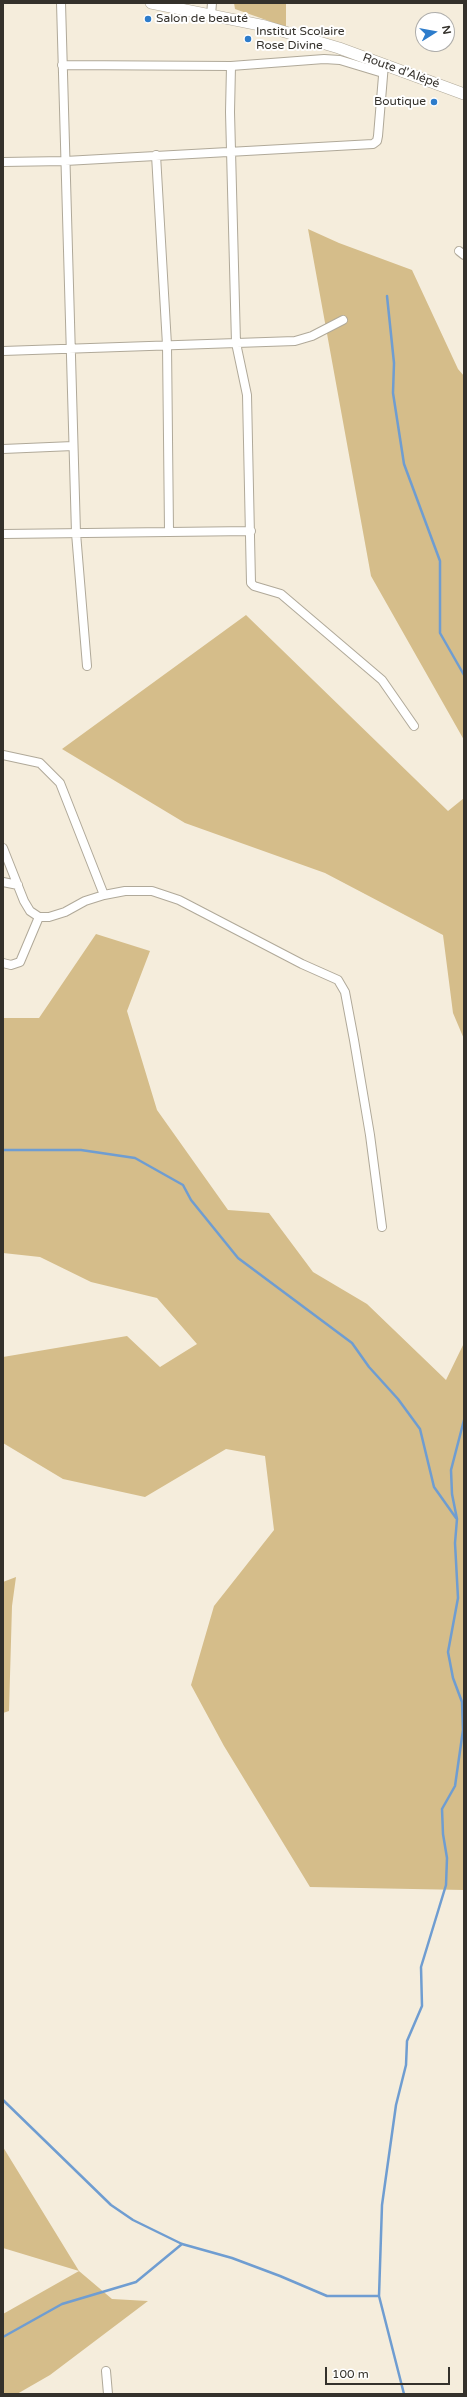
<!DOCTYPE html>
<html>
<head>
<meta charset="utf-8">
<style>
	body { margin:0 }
	#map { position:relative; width:467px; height:2397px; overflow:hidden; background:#f5eddc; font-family:"Varela Round",sans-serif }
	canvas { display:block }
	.frame { position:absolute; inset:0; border:4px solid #34312b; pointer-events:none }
	.north { position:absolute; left:415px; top:12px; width:40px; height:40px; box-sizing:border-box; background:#fff; border:1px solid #aeadaa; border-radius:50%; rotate:79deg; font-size:11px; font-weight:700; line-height:16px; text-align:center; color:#34312b }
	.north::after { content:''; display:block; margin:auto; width:14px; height:18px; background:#2d7ccb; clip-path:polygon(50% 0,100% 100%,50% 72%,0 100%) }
	.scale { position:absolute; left:325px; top:2367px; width:125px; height:18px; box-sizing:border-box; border:2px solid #34312b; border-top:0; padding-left:5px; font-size:12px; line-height:14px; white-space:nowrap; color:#34312b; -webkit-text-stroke:3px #fff; paint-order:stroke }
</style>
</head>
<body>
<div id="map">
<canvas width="467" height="2397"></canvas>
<div class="frame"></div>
<div class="north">N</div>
<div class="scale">100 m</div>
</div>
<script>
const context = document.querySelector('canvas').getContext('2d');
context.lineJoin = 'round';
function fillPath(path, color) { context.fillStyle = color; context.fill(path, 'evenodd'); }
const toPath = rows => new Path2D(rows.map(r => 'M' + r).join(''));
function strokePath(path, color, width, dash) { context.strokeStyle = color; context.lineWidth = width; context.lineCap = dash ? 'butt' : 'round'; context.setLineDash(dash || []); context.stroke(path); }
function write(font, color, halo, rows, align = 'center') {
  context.font = font + ' "Varela Round",sans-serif'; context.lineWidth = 4; context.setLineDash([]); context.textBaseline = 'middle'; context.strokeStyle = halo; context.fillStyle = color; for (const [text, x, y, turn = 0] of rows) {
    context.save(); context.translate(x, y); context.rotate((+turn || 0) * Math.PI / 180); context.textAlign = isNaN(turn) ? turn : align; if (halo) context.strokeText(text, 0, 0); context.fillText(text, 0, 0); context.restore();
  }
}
fillPath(toPath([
	[234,3,286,3,286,27,235,9],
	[308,229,339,243,412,270,458,369,464,376,464,740,371,576],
	[246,615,448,811,464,798,464,1039,453,1013,443,935,325,873,185,823,62,749],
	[96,934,150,951,127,1011,157,1110,228,1210,269,1213,313,1272,367,1304,446,1380,464,1343,464,1890,310,1887,224,1746,191,1685,214,1606,274,1530,265,1456,226,1449,145,1497,63,1479,3,1443,3,1357,127,1336,160,1367,197,1344,157,1298,91,1282,40,1257,3,1253,3,1018,39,1018],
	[16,1577,12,1606,9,1711,3,1713,3,1582],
	[3,2147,79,2271,112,2299,148,2301,50,2375,17,2394,3,2394,3,2314,79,2271,3,2248]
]), '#d5bd8a');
strokePath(toPath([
	[387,296,394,363,393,393,404,464,440,561,440,633,464,675],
	[3,1150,81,1150,135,1158,183,1185,191,1200,238,1258,352,1343,369,1367,398,1399,420,1429,434,1487,456,1518],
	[3,2100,111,2205,133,2220,182,2244,232,2258,280,2276,327,2296,379,2296],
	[3,2337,62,2304,136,2282,182,2244],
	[404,2394,379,2296,382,2205,396,2105,406,2065,407,2041,422,2006,421,1967,446,1885,447,1858,443,1834,442,1809,455,1786,463,1730,462,1702,453,1678,448,1652,458,1598,455,1543,457,1519,452,1494,451,1470,464,1420]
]), '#6f9dd1', 2.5);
const minor = toPath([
	[61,3,76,533,87,666],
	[211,15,212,3],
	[62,65,231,66,324,59,340,60,383,73],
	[231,66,230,112,236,343,247,395,251,583,254,586,281,594,382,680,414,726],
	[156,155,167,345,169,531],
	[3,162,65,161,373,144,377,141,378,136,384,64],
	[459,251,464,255],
	[3,351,295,341,312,336,343,320],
	[3,449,73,446],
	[3,534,251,531],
	[3,755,40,763,60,783,104,895],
	[3,848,24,901,30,911,39,917,49,917,65,912,85,901,104,895,125,891,152,891,179,900,302,964,338,980,345,992,354,1040,370,1135,382,1227],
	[3,882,18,885],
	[3,963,11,965,20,962,39,917],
	[106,2371,108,2394]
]);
const secondary = toPath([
	[151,3,265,26,339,48,464,94]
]);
strokePath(minor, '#b0a999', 10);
strokePath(secondary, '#b0a999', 12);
strokePath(minor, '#fff', 8);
strokePath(secondary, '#fff', 11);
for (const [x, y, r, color] of [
	[148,19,4,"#2d7ccb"],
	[248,39,4,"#2d7ccb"],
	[434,102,4,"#2d7ccb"]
]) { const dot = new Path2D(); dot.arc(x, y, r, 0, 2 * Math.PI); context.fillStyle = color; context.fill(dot); strokePath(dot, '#fff', 1.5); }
write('12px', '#34312b', '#fff', [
	["Salon de beauté",156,19],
	["Institut Scolaire",256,32],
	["Rose Divine",256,46],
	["Boutique",426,102,"right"]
], 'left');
write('12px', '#34312b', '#fff', [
	["Route d'Alépé",401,71,20]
]);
</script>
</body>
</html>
